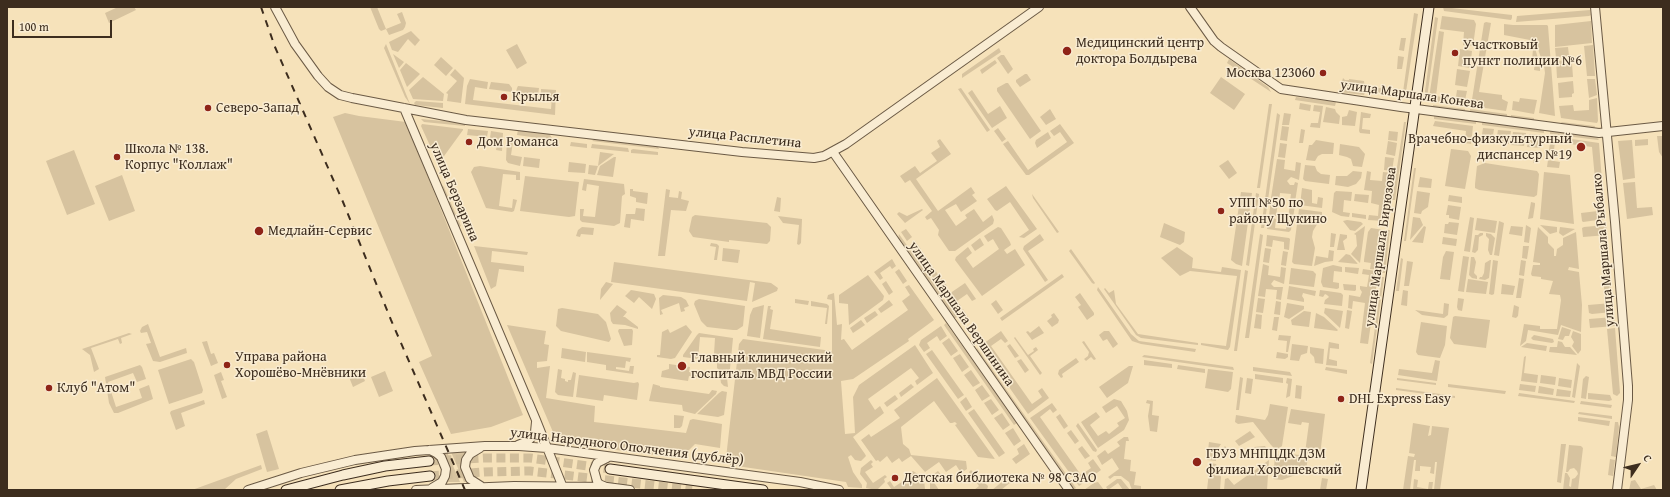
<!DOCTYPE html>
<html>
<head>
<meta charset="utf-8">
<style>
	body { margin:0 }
	#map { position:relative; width:1670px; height:497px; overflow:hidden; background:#f6e2ba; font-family:"Gentium Book Plus",serif }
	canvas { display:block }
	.frame { position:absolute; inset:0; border:8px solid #3d2d1e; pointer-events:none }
	.north { position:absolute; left:1618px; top:445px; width:40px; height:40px; -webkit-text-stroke:3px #f9ecd2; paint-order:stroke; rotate:55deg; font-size:11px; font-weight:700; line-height:16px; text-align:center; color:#3d2d1e }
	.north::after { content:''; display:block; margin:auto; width:14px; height:18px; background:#3d2d1e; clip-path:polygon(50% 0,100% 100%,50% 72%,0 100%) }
	.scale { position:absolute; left:12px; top:20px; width:100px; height:18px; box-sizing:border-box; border:2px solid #3d2d1e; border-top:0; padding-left:5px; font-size:12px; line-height:14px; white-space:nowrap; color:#3d2d1e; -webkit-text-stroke:3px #f9ecd2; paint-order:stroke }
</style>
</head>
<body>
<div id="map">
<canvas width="1670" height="497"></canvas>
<div class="frame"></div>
<div class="north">С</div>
<div class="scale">100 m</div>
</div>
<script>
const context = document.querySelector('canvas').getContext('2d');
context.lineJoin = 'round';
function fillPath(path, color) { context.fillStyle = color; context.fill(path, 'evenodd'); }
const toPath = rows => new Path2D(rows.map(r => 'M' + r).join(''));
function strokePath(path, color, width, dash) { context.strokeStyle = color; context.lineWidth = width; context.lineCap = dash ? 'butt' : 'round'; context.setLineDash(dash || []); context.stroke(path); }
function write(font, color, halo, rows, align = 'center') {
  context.font = font + ' "Gentium Book Plus",serif'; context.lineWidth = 3; context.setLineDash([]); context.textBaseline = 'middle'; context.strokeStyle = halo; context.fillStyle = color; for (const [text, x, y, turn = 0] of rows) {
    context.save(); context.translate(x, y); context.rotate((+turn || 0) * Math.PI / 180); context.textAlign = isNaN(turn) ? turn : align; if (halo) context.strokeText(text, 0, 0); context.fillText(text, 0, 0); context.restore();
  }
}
fillPath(toPath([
	[118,7,134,7,136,10,109,23,105,13],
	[370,7,377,7,386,29,401,23,397,14,402,12,406,23,405,27,403,30,389,35,386,29,381,31,379,29],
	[1443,7,1512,15,1512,18,1511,20,1444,11],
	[1590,10,1591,15,1589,16,1516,22,1517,16],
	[1414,13,1418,14,1406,92,1403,92],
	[1442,16,1474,20,1476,24,1473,46,1463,45,1464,32,1440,29],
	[1435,17,1438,18,1427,98,1424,99],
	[1591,21,1592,43,1555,47,1555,25],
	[1486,22,1491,23,1479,92,1502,95,1502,99,1508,102,1506,111,1471,106,1484,23],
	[1504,24,1513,25,1547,25,1548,26,1555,116,1539,113,1545,73,1544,66,1535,41,1504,35],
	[411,31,420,40,415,46,408,39,398,52,392,50,389,42],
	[1439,31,1444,32,1436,96,1453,99,1452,104,1432,101,1429,98],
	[1401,38,1406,38,1404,51,1399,50],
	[386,44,410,104,405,97,384,48],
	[517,44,527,63,517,69,506,50],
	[1532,45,1534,45,1540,65,1540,71,1534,70,1535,61,1532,61,1533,49,1532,49],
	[1593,45,1595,76,1587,76,1584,46],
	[1568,47,1569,56,1556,58,1555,48],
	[999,48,1001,52,962,78,962,74],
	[1460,49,1472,51,1470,68,1458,66],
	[393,54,404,62,399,68],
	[1001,55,1004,55,1013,69,1008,74,997,58],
	[1398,56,1404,57,1402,69,1397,69],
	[441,57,453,68,446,76,434,65],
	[1229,59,1268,87,1271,92,1227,63],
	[995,60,997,63,982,74,980,70],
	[1569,60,1570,64,1572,64,1573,77,1557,78,1556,61],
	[406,63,420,74,407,87,400,70],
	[455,69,464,78,461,103,447,101,448,94,446,93,457,81,450,75],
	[1457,69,1470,71,1467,87,1455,85],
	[1025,74,1027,74,1031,80,1020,87,1016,82,1016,80],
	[423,77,444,94,443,101,413,99,409,90],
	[1221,77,1245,94,1234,110,1210,93],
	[1343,78,1345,80,1349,80,1349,79,1364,81,1365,89,1341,86],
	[470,79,488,82,487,89,475,87,473,100,551,109,552,97,541,95,541,89,556,90,555,115,465,104,467,86],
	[1587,79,1595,79,1597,95,1589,98],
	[1573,81,1574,93,1572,94,1572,97,1559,98,1558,83],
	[491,82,509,84,512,88,512,92,489,89],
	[1006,83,1008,83,1041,131,1030,139,997,91,997,88],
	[518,86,539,88,538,95,516,92,517,88],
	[961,88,990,130,987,132,958,89],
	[1378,88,1391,89,1390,94,1378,93],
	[1339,89,1365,92,1364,95,1339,92],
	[972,90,988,114,1000,106,1007,118,992,128,968,93],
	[1457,90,1467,91,1464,105,1455,104],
	[1296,97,1336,102,1335,106,1295,100],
	[1520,98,1537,100,1534,114,1512,110,1513,101,1519,102],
	[1597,98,1598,121,1597,123,1561,118,1559,106,1573,105,1574,111,1589,110,1589,100],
	[416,101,443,103,443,108,415,105,414,103],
	[1300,103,1311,105,1310,111,1299,109],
	[1269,104,1272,104,1260,188,1257,188],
	[1314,105,1323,106,1320,128,1310,127,1311,123,1318,123,1320,112,1313,111],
	[1433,105,1465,109,1465,112,1433,107],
	[1326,107,1335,109,1336,112,1340,116,1339,124,1323,122],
	[1050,109,1056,119,1046,125,1040,117],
	[1470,109,1507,114,1507,116,1505,117,1470,113],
	[1349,110,1357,112,1355,126,1342,125,1342,117,1347,116],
	[1361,112,1371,114,1370,118,1363,118,1362,129,1370,130,1370,134,1360,133,1359,131],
	[345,113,359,116,406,122,523,415,491,427,451,434,419,362,432,356,333,117],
	[1277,113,1280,115,1264,228,1261,228],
	[1284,113,1291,114,1289,125,1282,125],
	[1511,115,1534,118,1534,120,1533,121,1511,118],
	[1434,116,1476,121,1476,124,1434,119],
	[421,119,465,123,465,126,424,122],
	[1435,121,1473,126,1471,144,1465,143,1466,131,1433,126],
	[1404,122,1406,122,1395,200,1392,200],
	[1482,122,1544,130,1544,133,1482,125],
	[1561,122,1595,126,1594,129,1563,125],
	[422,124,463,129,463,130,439,163,437,161,421,126],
	[1060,124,1074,143,1029,175,1026,175,1003,144,1008,141,1028,170,1067,142,1060,132,1054,136,1050,131],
	[1282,126,1289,127,1287,141,1280,140],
	[998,128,1006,139,1002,142,994,131],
	[1483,128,1494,129,1492,142,1481,141],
	[468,129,488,131,487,137,467,135],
	[518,129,549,133,553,140,517,135],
	[1301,129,1305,130,1303,143,1299,143],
	[1498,130,1511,131,1509,144,1496,143],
	[491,131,503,133,502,151,496,150,498,139,490,138],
	[1389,131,1398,132,1397,141,1388,140],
	[1550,131,1594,137,1599,139,1598,140,1550,134],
	[1048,132,1051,138,1037,148,1035,143,1036,140],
	[1513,132,1526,133,1524,146,1511,145],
	[1529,134,1542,135,1540,148,1527,147],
	[1551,136,1599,143,1605,219,1583,222,1582,221,1581,213,1598,211,1592,147,1555,142,1553,158,1548,157],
	[1657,136,1663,136,1663,158,1659,152],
	[507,138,552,143,552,147,513,142,511,155,522,157,520,166,508,163,506,160],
	[595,139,658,147,659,149,592,141],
	[940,139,951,154,916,179,938,211,971,187,975,193,972,195,977,201,961,212,956,204,945,210,956,226,967,218,965,215,974,209,983,222,992,215,994,220,993,224,955,251,949,251,938,235,939,230,931,218,927,220,925,217,932,211,910,180,905,183,900,176,915,166,920,173,937,161,931,153,940,147,937,141],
	[1648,139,1648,145,1635,146,1635,140],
	[1316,140,1334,143,1333,154,1322,154,1318,156,1315,161,1306,160,1309,145,1312,145],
	[1632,140,1635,178,1623,180,1618,141],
	[1388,141,1397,143,1395,156,1386,154],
	[571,142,587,144,587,148,570,146],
	[1280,143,1287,144,1285,158,1278,157],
	[592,144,628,148,629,152,591,148],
	[1340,144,1359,147,1365,154,1362,167,1353,166,1351,159,1347,157,1339,155],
	[633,149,658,152,658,155,631,153,631,150],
	[1451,149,1468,151,1471,156,1465,189,1445,186],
	[74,150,95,204,67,215,46,161],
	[1535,151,1540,152,1538,162,1536,163,1533,163],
	[600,152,614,154,598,166,595,175,588,174,589,165,598,166],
	[524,157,540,159,539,168,523,166],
	[614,157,616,157,613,177,597,175,600,166],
	[1385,157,1394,158,1392,171,1384,170],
	[1277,159,1285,160,1284,169,1295,171,1296,162,1301,163,1299,180,1291,177,1287,181,1290,185,1294,185,1295,182,1298,183,1295,202,1290,201,1291,194,1280,193,1279,200,1271,198],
	[1228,160,1237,173,1229,179,1219,166],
	[1548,160,1560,162,1559,168,1547,167],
	[569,162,586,164,585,173,568,172],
	[1485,163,1537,171,1539,174,1537,195,1534,197,1479,190,1475,188,1475,184,1477,166],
	[1305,165,1315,166,1317,171,1321,174,1330,175,1329,184,1305,181,1303,179],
	[480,166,520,172,520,180,516,180,516,175,503,174,499,206,512,208,513,199,517,200,514,211,512,212,486,208,471,172,474,167],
	[1414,168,1416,168,1406,241,1404,241],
	[1353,171,1362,172,1361,178,1356,184,1348,187,1335,185,1336,176,1347,176],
	[1367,171,1371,172,1370,180,1382,181,1383,172,1392,173,1386,219,1384,221,1368,220,1369,215,1378,216,1379,205,1371,203,1372,191,1364,190],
	[1544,172,1570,175,1574,224,1540,219],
	[122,175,135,211,109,221,95,186],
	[525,176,579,182,575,216,569,217,520,211],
	[1420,177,1432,179,1431,188,1418,187],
	[584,179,624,184,625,194,622,196,620,223,614,226,582,222,580,220,580,209,584,209,583,216,595,217,599,186,587,184,586,191,582,190],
	[1635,182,1637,208,1652,207,1653,215,1627,219,1623,183],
	[442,185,444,187,461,226,459,227],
	[1006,186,1037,229,1024,238,1019,237,1029,230,1010,202,997,211,995,210,987,199],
	[1302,188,1312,190,1312,203,1317,204,1318,197,1323,198,1322,208,1300,205],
	[630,189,633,189,633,191,648,193,647,204,636,202,636,198,630,196],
	[666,189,670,190,669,197,678,198,679,191,682,192,681,199,689,201,686,211,671,210,665,256,658,256],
	[1336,191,1352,192,1351,201,1344,200,1343,212,1350,213,1349,217,1341,216,1332,212,1334,193],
	[1417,191,1430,193,1428,207,1422,211,1421,214,1414,213],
	[1241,192,1252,193,1242,266,1236,264,1231,260],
	[1256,193,1259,194,1249,266,1246,265],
	[1032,194,1059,232,1057,233,1033,198],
	[1355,194,1369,195,1368,203,1354,201],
	[1449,195,1462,197,1462,203,1448,201],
	[777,197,781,198,780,212,774,211],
	[1271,201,1278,202,1276,216,1269,215],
	[1531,202,1535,203,1535,205,1533,218,1528,219],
	[1290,204,1295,205,1293,218,1288,218],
	[1448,205,1461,207,1459,220,1449,218,1449,215,1446,215],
	[636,208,645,209,644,221,631,219,630,228,624,227,626,214,635,214],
	[922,209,923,210,905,223,897,214,899,212,907,216],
	[1299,209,1322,212,1322,215,1319,215,1319,221,1313,231,1312,237,1315,248,1312,266,1294,264,1292,262],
	[1352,213,1366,215,1366,219,1352,217],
	[695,215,767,223,771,227,770,241,767,244,729,240,729,242,693,237,689,231,692,217],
	[778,216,802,219,801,243,799,245,797,244,799,225,783,223],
	[1269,217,1276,219,1275,228,1286,229,1288,220,1292,221,1291,230,1289,232,1267,229],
	[1413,217,1420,218,1423,225,1410,240],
	[1470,217,1474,218,1470,252,1464,251],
	[1477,218,1497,221,1495,233,1475,230],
	[1347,220,1361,222,1363,224,1355,231,1350,230,1343,221],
	[1499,221,1504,223,1499,256,1494,255],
	[1449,222,1459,223,1457,235,1444,233,1445,224,1448,224],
	[1164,223,1185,232,1184,242,1180,245,1160,237],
	[1526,225,1531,228,1529,243,1524,242],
	[1540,225,1557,227,1557,232,1550,234],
	[1606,225,1607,235,1583,237,1582,228,1584,227],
	[1365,226,1360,263,1351,254,1357,246,1356,235,1354,234],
	[1424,226,1426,227,1423,243,1412,242],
	[1511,226,1523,227,1522,236,1509,234],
	[582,227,594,228,593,235,581,234,580,237,576,236,578,230],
	[998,227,1001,228,1010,242,1011,245,1004,250,1007,254,1015,249,1025,265,982,296,955,260,956,257,968,247,972,253,966,258,973,268,999,249,993,239,988,242,984,236],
	[1538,227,1548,237,1548,243,1554,249,1554,256,1556,256,1557,249,1563,245,1563,238,1576,232,1579,269,1569,267,1568,270,1579,272,1582,305,1581,332,1561,325,1558,335,1528,330,1526,341,1520,346,1524,324,1540,326,1540,329,1557,329,1561,300,1560,295,1549,294,1553,281,1541,279,1541,277,1532,276,1531,274,1533,265,1540,265,1540,263,1533,262],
	[1560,227,1575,229,1563,236,1559,233],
	[1371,228,1384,230,1378,270,1370,269,1371,263,1364,262,1364,260,1368,232],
	[906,229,912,237,907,241,901,232],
	[1388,230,1390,230,1385,273,1382,273],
	[1331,233,1336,234,1334,247,1330,247],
	[1480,233,1483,233,1483,235,1479,237,1478,250,1475,253,1472,252,1475,235,1478,235],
	[1486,233,1491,234,1495,238,1492,255,1490,255,1488,250,1489,239,1486,236],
	[899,234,941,294,936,294,898,239],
	[1040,234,1044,240,1028,251,1048,280,1045,282,1023,249,1024,246],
	[1260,234,1263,235,1249,338,1245,338],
	[1340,234,1347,235,1347,238,1343,241,1345,250,1337,250],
	[1267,235,1289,238,1290,239,1289,250,1284,249,1284,242,1273,240,1272,247,1266,246],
	[1443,237,1457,239,1456,246,1442,244],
	[1600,237,1607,237,1612,300,1605,301],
	[980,238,984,245,975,251,971,245],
	[915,241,921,249,916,253,910,245],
	[711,243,717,244,719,246,717,260,714,260,716,247,710,246],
	[474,246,528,252,527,255,492,251,491,262,524,266,524,272,499,269,496,286,491,289],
	[1523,246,1529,246,1527,259,1522,258],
	[1177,247,1193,258,1192,268,1221,272,1222,267,1241,270,1230,347,1228,350,1201,345,1201,343,1226,346,1237,276,1190,271,1180,276,1161,258],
	[723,248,740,250,738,263,722,261],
	[1265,248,1271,249,1269,263,1263,262],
	[1071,249,1095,283,1094,284,1092,283,1069,251],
	[1329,250,1334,251,1333,261,1325,262,1314,266,1316,256,1328,258],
	[922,251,932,265,927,268,917,255],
	[1283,251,1288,252,1286,266,1281,265],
	[1446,251,1454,252,1450,280,1440,279,1443,257],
	[1346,254,1350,255,1358,264,1338,262],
	[1463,256,1469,257,1464,292,1458,291],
	[1471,257,1474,257,1476,262,1474,273,1477,276,1477,279,1472,278,1469,275],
	[1401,258,1403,259,1399,291,1396,291],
	[892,259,896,266,892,269,890,266,880,273,883,278,880,280,874,272],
	[1490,260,1491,260,1489,278,1485,280,1479,279,1480,277,1482,277,1484,273,1485,263],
	[1493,260,1498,261,1494,294,1492,295,1489,294],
	[1521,260,1526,261,1524,276,1519,275],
	[1407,261,1413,262,1409,286,1404,286],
	[614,262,771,283,778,288,777,291,752,302,755,283,750,282,747,301,611,282],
	[1263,264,1269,266,1268,275,1280,277,1281,267,1286,268,1284,284,1274,280,1271,284,1274,287,1283,287,1281,300,1276,299,1277,290,1266,289,1265,297,1258,296],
	[1333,265,1342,267,1342,272,1334,271,1333,282,1339,283,1339,288,1337,289,1323,287,1321,282,1323,268],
	[933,267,939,276,934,279,928,270],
	[1345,267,1359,268,1358,274,1345,272],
	[1291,268,1313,271,1316,274,1314,287,1289,284],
	[899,269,907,281,903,284,895,272],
	[1363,269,1376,271,1378,274,1368,344,1360,343,1365,303,1353,301,1352,309,1348,308,1349,295,1360,297,1362,292,1360,289,1360,286,1367,287,1369,275,1362,274],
	[1245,270,1248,271,1237,351,1234,351],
	[1062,274,1064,277,1002,321,1000,318],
	[868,275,884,296,883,300,849,325,848,304,839,303,839,295],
	[1382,277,1384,277,1372,364,1370,363],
	[941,278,947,286,942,290,936,282],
	[1519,278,1524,279,1521,298,1516,298],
	[1468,279,1488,282,1486,294,1466,292],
	[886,281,893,292,889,295,882,284],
	[606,282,613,284,600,300,601,289],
	[965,283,976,299,972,301,967,294,957,301,961,306,955,310,946,296],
	[1343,284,1356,285,1356,290,1355,291,1344,290],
	[1502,284,1515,286,1513,295,1501,294],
	[909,285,934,320,908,339,909,341,853,379,841,381,845,434,855,433,853,397,859,385,915,345,933,373,917,385,915,381,919,378,911,368,868,399,875,410,880,406,884,413,853,437,865,454,866,456,861,461,855,460,851,455,848,457,853,472,862,485,862,488,848,487,846,482,730,465,731,459,726,458,739,344,743,339,832,351,832,300,827,299,828,295,834,293,837,325,842,324,841,340,844,339,852,350,908,310,902,301,910,295,905,287],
	[1289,286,1316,291,1315,296,1303,293,1302,296,1304,299,1304,302,1287,299],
	[1098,287,1131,334,1139,341,1196,349,1195,352,1141,344,1132,341,1097,290],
	[1105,288,1109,293,1114,290,1116,304,1138,334,1198,343,1198,345,1141,338,1136,335,1104,289],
	[631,290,654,294,656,299,652,309,639,297,634,303,625,296],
	[1320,290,1341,293,1343,295,1342,306,1324,304,1325,300,1329,297,1327,295,1325,294,1323,297,1319,296],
	[1403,290,1408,291,1407,306,1401,305],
	[1080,293,1094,313,1094,315,1087,320,1078,307,1081,305,1075,297],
	[663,295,681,297,686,300,689,306,684,308,685,311,681,312,679,303,661,310,663,314,660,315,659,298],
	[1258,298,1265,299,1263,313,1256,312],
	[1458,298,1464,299,1462,311,1458,310,1457,307],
	[699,299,745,306,743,326,737,330,733,330,707,327,701,321,694,304,695,301],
	[795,299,809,301,808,305,795,303],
	[944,299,957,317,954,319,941,301],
	[889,300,893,305,881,313,878,309],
	[996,300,1003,310,998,314,991,304],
	[811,301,827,304,829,306,827,324,825,324,827,308,811,306],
	[1276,301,1281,302,1280,315,1274,314],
	[1287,303,1304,306,1304,309,1289,319,1284,317],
	[1444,303,1449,304,1448,315,1444,318,1422,315,1415,310,1443,314],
	[1612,303,1612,312,1592,314,1589,313,1588,305],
	[617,305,627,312,623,317,625,317,638,327,638,329,625,325,613,324,611,321,610,313],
	[764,305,760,338,747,336,750,315,753,308],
	[1514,305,1519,307,1518,316,1516,318,1512,317],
	[768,306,771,306,770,309,773,310,770,329,821,337,820,347,763,339],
	[562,308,598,314,606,322,611,339,609,342,561,331,556,326,558,309],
	[1325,308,1343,311,1340,328,1324,313],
	[963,309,970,320,965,324,957,313],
	[1347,310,1352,311,1349,329,1345,328],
	[875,311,878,315,867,323,864,318],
	[1304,311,1311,312,1309,327,1292,325,1291,320],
	[1054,313,1059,320,1058,323,1052,327,1047,321,1052,317,1051,315],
	[1316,313,1324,317,1338,330,1337,331,1314,328],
	[1256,314,1262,315,1261,329,1254,328],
	[1455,316,1490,320,1486,348,1454,344,1450,338,1453,317],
	[1274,317,1279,317,1277,331,1272,330],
	[1614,317,1615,326,1590,328,1589,319],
	[861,320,865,325,853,333,850,328],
	[1421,322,1447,326,1445,345,1440,358,1418,355,1416,352],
	[946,323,1017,423,1014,425,944,325],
	[148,324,160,357,186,348,187,353,160,362,153,361,146,344,151,343,147,332,141,333,140,331,142,327],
	[507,325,546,331,544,344,549,345,547,361,537,362,537,368,550,366,546,398,595,406,594,422,686,433,690,420,693,419,722,424,720,448,695,444,688,451,686,459,562,443,556,439],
	[686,325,692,332,675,358,671,359,657,357,657,355,660,355,662,332,668,329,670,333],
	[941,326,947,336,940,341,937,336,927,343,930,348,924,352,919,345,921,340],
	[1039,326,1044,333,1032,340,1026,332,1028,331,1030,333],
	[1562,327,1571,330,1569,336,1565,336,1563,340,1558,339],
	[1615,328,1620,393,1617,396,1613,394,1607,329],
	[619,329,632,329,633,331,632,345,624,346,618,331],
	[1001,331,1008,341,1005,343,1001,339,991,346,1032,404,1042,397,1038,391,1042,388,1049,398,1028,414,980,346],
	[1104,331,1109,331,1118,344,1113,348,1107,339,1103,341,1099,335],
	[1573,331,1581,334,1581,350,1578,354,1572,346,1574,342,1571,337],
	[129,333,132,334,121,338,122,343,120,344,118,339,91,348,99,369,94,372,90,355,82,349],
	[699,333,733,338,730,369,726,372,720,371,717,368,717,361,705,360,709,355,714,354,715,338,700,337,698,359,683,357,683,355,697,335],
	[1279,335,1291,336,1288,352,1286,352,1287,341,1278,340],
	[1534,335,1553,339,1554,342,1552,343,1533,340,1531,338],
	[1015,337,1028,355,1034,351,1033,349,1036,347,1038,350,1030,356,1042,373,1040,375,1014,338],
	[949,338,958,351,951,356,942,343],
	[207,341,211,354,214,353,218,363,211,366,202,342],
	[1084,341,1096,359,1094,360,1091,357,1086,361,1084,359,1088,356,1089,352,1082,342],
	[1558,341,1562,342,1565,347,1570,347,1577,355,1549,352,1550,347,1557,347],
	[1329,342,1339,344,1339,349,1330,348,1329,359,1337,361,1337,366,1326,365],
	[1527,343,1547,346,1546,351,1521,347],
	[1010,344,1019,356,1015,358,1007,346],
	[1292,344,1308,346,1307,353,1301,355,1299,361,1290,360],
	[1310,347,1324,349,1323,364,1315,363,1314,357,1310,353],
	[562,348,586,352,585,362,561,358],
	[977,348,1076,488,1073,490,976,351],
	[932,350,964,395,958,399,926,354],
	[587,352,631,358,630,362,626,361,625,368,616,367,616,369,629,371,630,366,634,366,633,374,606,370,606,365,587,362],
	[1277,352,1288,354,1288,357,1285,359,1276,358],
	[960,354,969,367,962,372,953,358],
	[1144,355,1233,367,1234,370,1142,357],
	[1526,356,1524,373,1538,375,1537,383,1521,381,1524,357],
	[1076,358,1079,362,1062,374,1063,377,1061,378,1058,374,1059,370],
	[191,359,194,362,203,390,202,393,169,404,158,370],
	[1021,359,1029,370,1025,373,1017,361],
	[1144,360,1172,364,1172,368,1144,365],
	[1435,360,1440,361,1437,381,1398,375,1399,369,1432,373],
	[1577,363,1580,366,1575,398,1572,397],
	[669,364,690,367,689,372,712,375,711,379,689,376,688,381,661,377,662,371,669,369],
	[140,365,142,367,146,379,137,382,133,373,108,382,116,407,142,398,139,389,149,385,153,399,118,413,114,413,109,403,105,377],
	[1178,365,1205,369,1205,373,1177,369],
	[1129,366,1133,366,1128,383,1107,398,1099,387],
	[1253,367,1290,372,1292,376,1253,371],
	[1326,367,1347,370,1347,374,1325,370],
	[558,369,562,370,561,378,565,379,565,381,568,382,568,380,571,380,573,372,576,373,573,397,558,395,555,392],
	[1208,369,1233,372,1231,389,1228,392,1205,388],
	[971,370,980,383,973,387,964,375],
	[385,371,393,391,379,397,371,377],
	[221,372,224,380,221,381,227,397,222,399,214,375],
	[361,372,365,381,353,387,349,377],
	[1255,374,1283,378,1283,383,1255,379],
	[579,375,634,383,638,382,639,384,637,400,604,395,603,401,576,397],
	[1541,375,1556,377,1555,385,1540,383],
	[720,376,727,378,728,387,724,386,721,383],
	[1586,376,1589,377,1586,399,1581,398,1583,379],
	[1240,377,1243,378,1239,410,1236,410],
	[937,378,995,459,978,457,955,425,957,424,955,422,952,423,950,423,934,401,901,427,903,444,909,449,911,455,966,461,967,469,961,473,956,465,946,472,939,462,925,472,911,456,902,462,899,458,892,463,887,456,880,462,878,460,876,461,861,440,869,434,871,437,900,418,894,410],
	[1247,378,1253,379,1251,394,1245,393],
	[1287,378,1292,379,1290,396,1286,398,1288,384,1286,383],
	[1397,378,1436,383,1436,385,1397,380],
	[1559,378,1572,380,1571,388,1558,386],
	[653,384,660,386,660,387,709,394,712,390,717,391,716,394,695,414,683,411,682,405,649,401],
	[911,384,914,387,901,397,899,393],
	[1448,384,1506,391,1505,394,1448,387],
	[1520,384,1536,386,1535,392,1519,390],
	[982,385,990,396,982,401,975,390],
	[1296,385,1302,386,1301,399,1295,398],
	[1539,386,1554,389,1553,395,1538,393],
	[1396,388,1455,396,1455,398,1396,390],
	[1557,389,1571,391,1570,397,1556,396],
	[722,391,727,392,724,415,718,417,697,414,719,393],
	[1519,393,1575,401,1574,403,1518,396],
	[1588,393,1610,395,1612,400,1609,401,1588,399],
	[895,395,898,399,887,407,884,403],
	[966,397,972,407,966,411,960,402],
	[991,399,999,410,992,415,984,403],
	[1114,399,1121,401,1127,411,1129,420,1124,430,1098,448,1081,422,1096,412,1100,417,1090,425,1098,436,1106,431,1109,434,1119,426,1117,423,1125,418,1117,406,1106,413,1102,407],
	[204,400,205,404,181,413,185,426,176,430,170,413,171,411],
	[1147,400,1153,401,1152,415,1159,416,1157,432,1150,431,1148,416,1150,404,1146,403],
	[1581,401,1612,405,1611,408,1580,404],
	[1052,403,1057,410,1053,413,1050,409,1040,417,1081,475,1091,468,1088,463,1093,459,1101,470,1079,486,1030,418],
	[1270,404,1288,407,1282,446,1278,449,1274,448,1271,445,1253,422,1238,424,1235,422,1236,415,1265,420,1268,415],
	[974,409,1005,453,999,457,968,413],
	[1291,409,1325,414,1320,455,1305,453,1309,423,1302,422,1301,425,1288,423],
	[1579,412,1612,416,1612,419,1578,414],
	[1002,413,1010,425,1003,430,994,418],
	[1060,414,1068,426,1064,429,1056,417],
	[674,415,684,416,682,426,680,428,674,428],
	[1578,417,1610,421,1609,426,1578,421],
	[1615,422,1618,422,1619,427,1616,457,1611,456],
	[1078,423,1097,450,1096,452,1093,451,1076,426],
	[1413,423,1430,426,1428,436,1431,435,1432,426,1449,428,1440,490,1434,490,1437,462,1435,462,1434,474,1430,473,1431,467,1420,466,1420,471,1415,471,1416,460,1414,460,1410,490,1403,490,1408,456,1414,457,1415,454,1409,453],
	[1013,428,1021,441,1014,446,1005,433],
	[267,430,279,469,267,472,256,434],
	[1071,430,1079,441,1075,444,1067,433],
	[1250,431,1255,437,1239,446,1235,441],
	[1124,437,1128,437,1129,441,1126,441,1124,459,1131,460,1130,471,1136,472,1134,485,1141,486,1141,490,1132,490,1129,482,1121,476,1114,476,1110,479,1108,477,1119,469,1112,458,1102,465,1097,456,1105,450,1108,454,1120,446,1117,442],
	[1209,442,1221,444,1216,452,1216,461,1207,460],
	[1024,444,1030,454,1016,464,1012,459,1019,454,1017,449],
	[1561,444,1566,444,1561,483,1557,482],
	[1569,445,1581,446,1583,448,1578,490,1563,490,1565,473,1567,473,1570,478,1569,486,1571,487,1572,479,1575,478,1578,474,1577,471,1574,468,1570,469,1568,472,1566,472],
	[1082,446,1090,456,1085,459,1078,449],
	[1225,446,1230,452,1221,459,1220,452],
	[1265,446,1267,449,1267,453,1260,458,1254,447],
	[468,451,469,482,464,482,451,452],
	[443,452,447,452,460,482,447,482,450,467,448,459],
	[1282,453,1308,456,1306,471,1282,480,1273,479,1275,456],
	[1610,459,1615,460,1613,476,1608,475],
	[871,460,873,462,871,464,873,467,865,472,873,483,885,475,887,477,884,479,885,482,877,490,866,488,867,483,860,474,861,468],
	[1269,460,1267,490,1224,490,1225,479,1228,478,1234,485],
	[1210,463,1216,464,1221,477,1220,490,1207,490],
	[261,465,262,469,236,479,224,490,192,490],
	[971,470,988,486,987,490,974,490,979,486,969,472],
	[913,471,924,478,925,490,892,490,887,483,890,481,894,487,911,476,910,473],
	[938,471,941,475,933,481,939,490,930,490,930,477],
	[1008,477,1011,482,1001,490,992,490],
	[1322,478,1328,479,1326,490,1320,490],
	[1117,479,1121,479,1130,490,1123,490,1118,483,1108,490,1106,487],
	[1414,479,1418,480,1417,487,1428,489,1429,482,1433,482,1432,490,1413,490],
	[1635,480,1641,489,1654,485,1657,490,1629,490,1631,481],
	[1098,482,1104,490,1084,490,1094,483]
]), '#d7c39f');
strokePath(toPath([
	[429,461,484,458,530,458,610,469],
	[430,476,484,472,530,471,692,490]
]), '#d1be9b', 9, [9, 4.5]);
const tertiary = toPath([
	[275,7,295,44,318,76,328,87,340,95,352,98,466,120,742,152,814,158,824,156,846,144,1039,7],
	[1190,7,1214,41,1221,47,1281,89,1401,107,1599,133,1663,126],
	[1595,7,1615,222,1628,386,1628,400,1617,490],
	[404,108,536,420,564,490],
	[833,152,1069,490],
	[518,445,528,441,532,437,535,432,536,422],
	[480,448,470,454,466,460,465,467,470,479,481,486],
	[430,450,436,453,441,457,446,469,445,476,442,482,432,488],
	[606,487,599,484,597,481,594,470,597,463,607,458],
	[248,490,301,473,355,460,415,451,485,446,519,446,547,448,800,482,839,490],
	[416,490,514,486,607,487,630,490]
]);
const secondary = toPath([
	[610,469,763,490],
	[286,490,343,475,385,466,429,461],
	[340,490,388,481,430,476],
	[1361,490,1429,7]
]);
strokePath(tertiary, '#6b5a45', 10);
strokePath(secondary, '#3d2d1e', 11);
strokePath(tertiary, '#f9ecd2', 8);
strokePath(secondary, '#f9ecd2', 9);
strokePath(toPath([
	[261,7,275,47,343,202,391,320,465,490]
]), '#3d2d1e', 2, [7, 7]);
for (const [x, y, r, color] of [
	[1067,51,5,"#8f2418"],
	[1455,53,4,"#8f2418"],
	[1323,73,4,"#8f2418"],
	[504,97,4,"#8f2418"],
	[208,108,4,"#8f2418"],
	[469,142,4,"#8f2418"],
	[1581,147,5,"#8f2418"],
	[117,157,4,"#8f2418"],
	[1221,211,4,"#8f2418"],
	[259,231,5,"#8f2418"],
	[227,365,4,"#8f2418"],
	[682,366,5,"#8f2418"],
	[49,388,4,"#8f2418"],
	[1341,399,4,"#8f2418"],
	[1197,462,5,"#8f2418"],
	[895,478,4,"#8f2418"]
]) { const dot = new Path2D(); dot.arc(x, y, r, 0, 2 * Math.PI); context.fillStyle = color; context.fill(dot); strokePath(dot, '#f9ecd2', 1.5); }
write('14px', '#3d2d1e', '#f9ecd2', [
	["Медицинский центр",1076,43],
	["доктора Болдырева",1076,59],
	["Участковый",1463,45],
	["пункт полиции №6",1463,61],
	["Москва 123060",1315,73,"right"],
	["Крылья",512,97],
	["Северо-Запад",216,108],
	["Врачебно-физкультурный",1572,139,"right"],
	["диспансер №19",1572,155,"right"],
	["Дом Романса",477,142],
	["Школа № 138.",125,149],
	["Корпус \"Коллаж\"",125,165],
	["УПП №50 по",1229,203],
	["району Щукино",1229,219],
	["Медлайн-Сервис",268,231],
	["Управа района",235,357],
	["Хорошёво-Мнёвники",235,373],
	["Главный клинический",691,358],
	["госпиталь МВД России",691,374],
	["Клуб \"Атом\"",57,388],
	["DHL Express Easy",1349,399],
	["ГБУЗ МНПЦДК ДЗМ",1206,454],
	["филиал Хорошевский",1206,470],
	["Детская библиотека № 98 СЗАО",903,478]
], 'left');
write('14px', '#3d2d1e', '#f9ecd2', [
	["улица Маршала Конева",1412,95,8],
	["улица Расплетина",745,138,6],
	["улица Берзарина",454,192,67],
	["улица Маршала Бирюзова",1381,247,-82],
	["улица Маршала Рыбалко",1604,250,-95],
	["улица Маршала Вершинина",961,314,55],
	["улица Народного Ополчения (дублёр)",627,447,7]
]);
</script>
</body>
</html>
